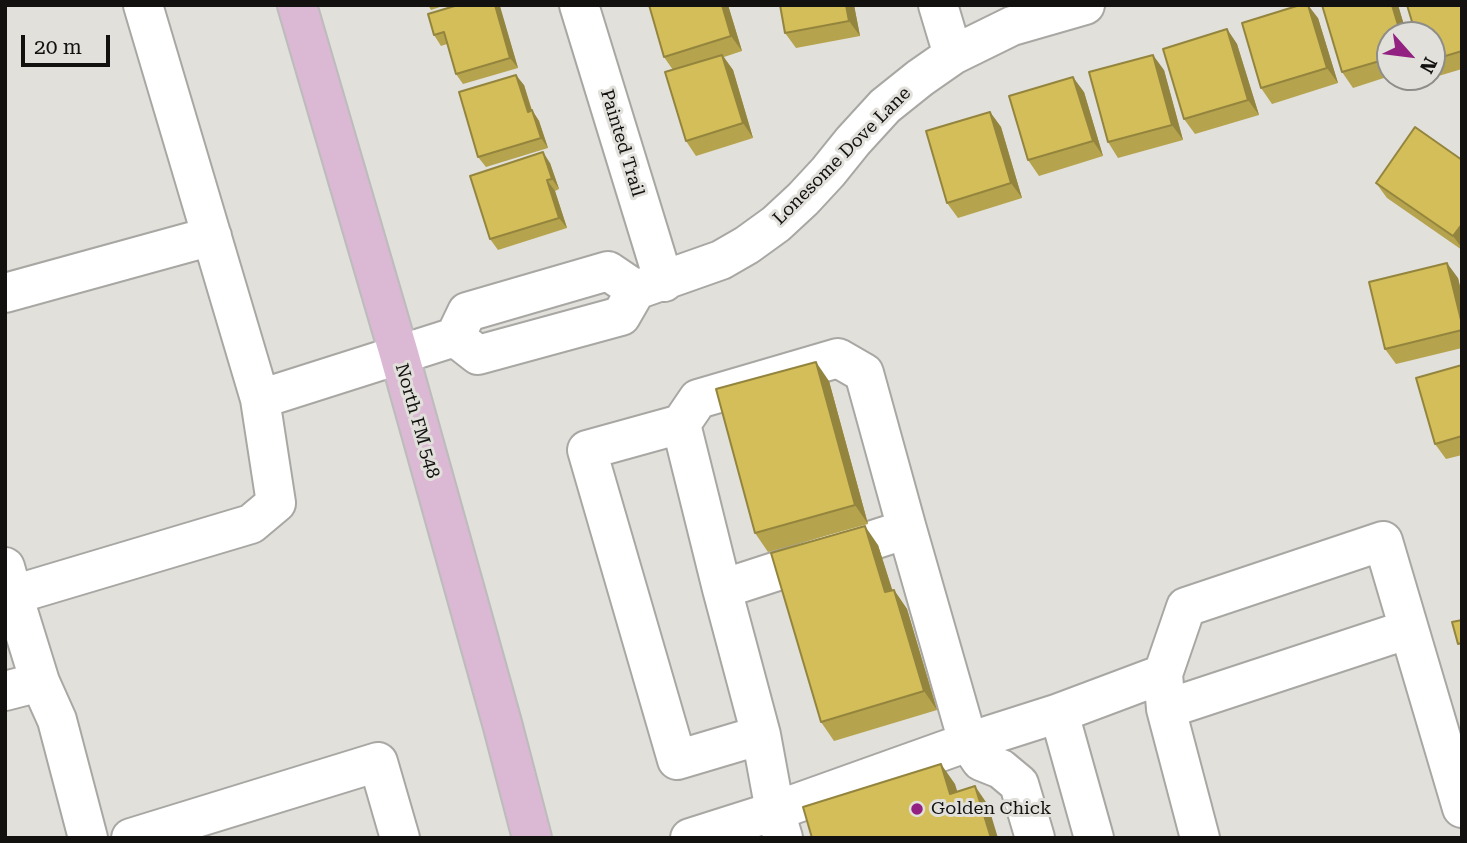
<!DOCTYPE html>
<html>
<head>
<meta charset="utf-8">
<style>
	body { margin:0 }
	#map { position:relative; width:1467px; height:843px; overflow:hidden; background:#e1e0db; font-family:"Roboto Serif",serif }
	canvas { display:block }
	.frame { position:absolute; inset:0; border:7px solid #121110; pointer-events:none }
	.north { position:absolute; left:1376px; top:21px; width:70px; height:70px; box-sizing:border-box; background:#e1e0db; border:2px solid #8e8d8a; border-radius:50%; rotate:118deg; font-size:19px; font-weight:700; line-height:28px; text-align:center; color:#121110 }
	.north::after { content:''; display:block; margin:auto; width:24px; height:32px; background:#932181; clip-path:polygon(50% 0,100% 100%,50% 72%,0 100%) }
	.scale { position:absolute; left:21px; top:35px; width:89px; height:32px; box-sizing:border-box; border:4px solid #121110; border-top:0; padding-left:9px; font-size:21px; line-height:24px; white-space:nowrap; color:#121110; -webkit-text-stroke:5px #e1e0db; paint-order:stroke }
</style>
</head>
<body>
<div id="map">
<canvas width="1467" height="843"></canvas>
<div class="frame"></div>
<div class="north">N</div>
<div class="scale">20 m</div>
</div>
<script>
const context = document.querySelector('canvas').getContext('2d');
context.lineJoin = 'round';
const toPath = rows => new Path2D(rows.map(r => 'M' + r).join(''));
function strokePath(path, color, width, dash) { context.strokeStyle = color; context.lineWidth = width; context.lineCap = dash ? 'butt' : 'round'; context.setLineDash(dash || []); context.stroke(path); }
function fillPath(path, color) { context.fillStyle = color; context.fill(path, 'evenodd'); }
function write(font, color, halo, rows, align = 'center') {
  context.font = font + ' "Roboto Serif",serif'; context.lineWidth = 6; context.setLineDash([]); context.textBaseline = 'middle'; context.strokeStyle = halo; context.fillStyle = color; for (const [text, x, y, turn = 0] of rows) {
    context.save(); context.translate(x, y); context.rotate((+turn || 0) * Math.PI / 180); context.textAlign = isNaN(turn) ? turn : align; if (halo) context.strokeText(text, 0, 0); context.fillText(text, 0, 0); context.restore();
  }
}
const minor = toPath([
	[143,5,260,399,455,337,467,312,608,271,636,290],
	[579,5,664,282],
	[938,5,953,55],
	[5,293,212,236],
	[455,337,478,355,621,316,636,290,721,260,747,245,776,224,803,199,828,172,853,141,885,106,920,78,953,55,1012,26,1085,5],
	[681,424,722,589,761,735],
	[5,567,13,595,251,524,276,503,260,399],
	[722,589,907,529,968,742,981,761,1001,769,1019,784,1035,838],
	[5,597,13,595,40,682,57,720,88,838],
	[1409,629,1462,808],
	[5,691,40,682],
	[1166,709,1200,838],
	[1059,713,1163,674,1166,709,1409,629,1383,541,1186,607,1163,674],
	[131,838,378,762,400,838],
	[690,838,775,811,968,742,1059,713,1094,838],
	[783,838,775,811,761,735,677,760,587,450,681,424,698,399,838,358,864,373,907,529]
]);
const major = toPath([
	[297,5,399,354,502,723,532,838]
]);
strokePath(minor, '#a8a7a3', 42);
strokePath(major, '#bdbcbc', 42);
strokePath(minor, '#fff', 38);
strokePath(major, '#dbb8d3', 38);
fillPath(toPath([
	[428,5,446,5,431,10],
	[458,5,499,5,518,68,463,84,456,74,447,44,441,46,434,35],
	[728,5,742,51,724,57,733,70,753,138,696,156,686,141,673,70,664,57],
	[780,5,854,5,860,36,796,48,785,33],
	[1398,5,1407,35,1390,35,1390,76,1353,88,1342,72],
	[1462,5,1462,69,1435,77,1432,73,1432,35],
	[1318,18,1338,83,1272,104,1261,88],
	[1227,29,1237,44,1259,115,1195,134,1184,119],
	[1164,70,1183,140,1118,158,1108,142],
	[524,85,532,110,539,121,548,148,486,167,478,157],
	[1084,92,1103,156,1039,176,1028,160],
	[990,112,1001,127,1022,198,958,218,947,203],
	[1462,160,1462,250,1387,198,1376,183],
	[550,163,559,189,555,191,567,228,498,250,490,239],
	[1458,278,1462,295,1462,348,1396,364,1385,349],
	[1462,365,1462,455,1446,459,1435,444],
	[829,381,868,524,768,552,755,533],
	[878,545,892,590,894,590,907,609,937,710,834,741,821,722]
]), '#b6a34d');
fillPath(toPath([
	[495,5,500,6,518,68,510,58],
	[722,5,728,5,742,51,731,36],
	[846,5,854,5,860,36,849,21],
	[1308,5,1318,18,1338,83,1327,68],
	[1392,5,1398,5,1407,35,1401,35],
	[1227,29,1237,44,1259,115,1248,100],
	[722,55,733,70,753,138,743,123],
	[1153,55,1164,70,1183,140,1172,125],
	[516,75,524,85,535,122,528,112],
	[1073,77,1084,92,1103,156,1093,141],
	[532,110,539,121,548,148,541,138],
	[990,112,1001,127,1022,198,1011,183],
	[543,152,550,163,559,189,552,179],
	[547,180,555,191,567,228,559,218],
	[1462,224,1462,248,1453,236],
	[1447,263,1458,278,1462,295,1462,324],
	[816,362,829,381,868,524,855,505],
	[865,526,878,545,899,611,885,592],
	[894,590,907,609,937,710,924,691],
	[941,764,955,784,964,813,950,794],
	[975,786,988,805,998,838,991,838]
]), '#94853e');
const building = toPath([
	[458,5,495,5,510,58,456,74,444,32,434,35,428,14,458,5],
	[649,5,722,5,731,36,664,57,649,5],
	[780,5,846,5,849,21,785,33,780,5],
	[1300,5,1308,5,1327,68,1261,88,1242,23,1300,5],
	[1322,5,1392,5,1401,35,1390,35,1390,58,1342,72,1322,5],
	[1407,5,1462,5,1462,51,1432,60,1432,35,1416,35,1407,5],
	[1227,29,1248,100,1184,119,1163,49,1227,29],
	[722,55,743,123,686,141,665,72,722,55],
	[1153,55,1172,125,1108,142,1089,72,1153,55],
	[516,75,528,112,532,110,541,138,478,157,459,92,516,75],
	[1073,77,1093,141,1028,160,1009,96,1073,77],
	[990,112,1011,183,947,203,926,131,990,112],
	[1415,127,1462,160,1462,224,1453,236,1376,183,1415,127],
	[543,152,552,179,547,180,559,218,490,239,470,176,543,152],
	[1447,263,1462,324,1462,330,1385,349,1369,282,1447,263],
	[816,362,855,505,755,533,716,389,816,362],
	[1462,365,1462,436,1435,444,1416,378,1462,365],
	[865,526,885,592,894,590,924,691,821,722,771,553,865,526],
	[1462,620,1462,643,1458,644,1452,622,1462,620],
	[941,764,950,794,975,786,991,838,812,838,803,807,941,764]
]);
fillPath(building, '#d4be59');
strokePath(building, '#94853e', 2);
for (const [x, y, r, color] of [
	[917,809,7,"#932181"]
]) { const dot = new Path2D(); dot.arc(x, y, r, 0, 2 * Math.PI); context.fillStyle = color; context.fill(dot); strokePath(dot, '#e1e0db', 2.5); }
write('18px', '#121110', '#e1e0db', [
	["Painted Trail",622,143,73],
	["Lonesome Dove Lane",842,156,-45],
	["North FM 548",417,421,74]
]);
write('18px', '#121110', '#e1e0db', [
	["Golden Chick",931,809]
], 'left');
</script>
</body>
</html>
